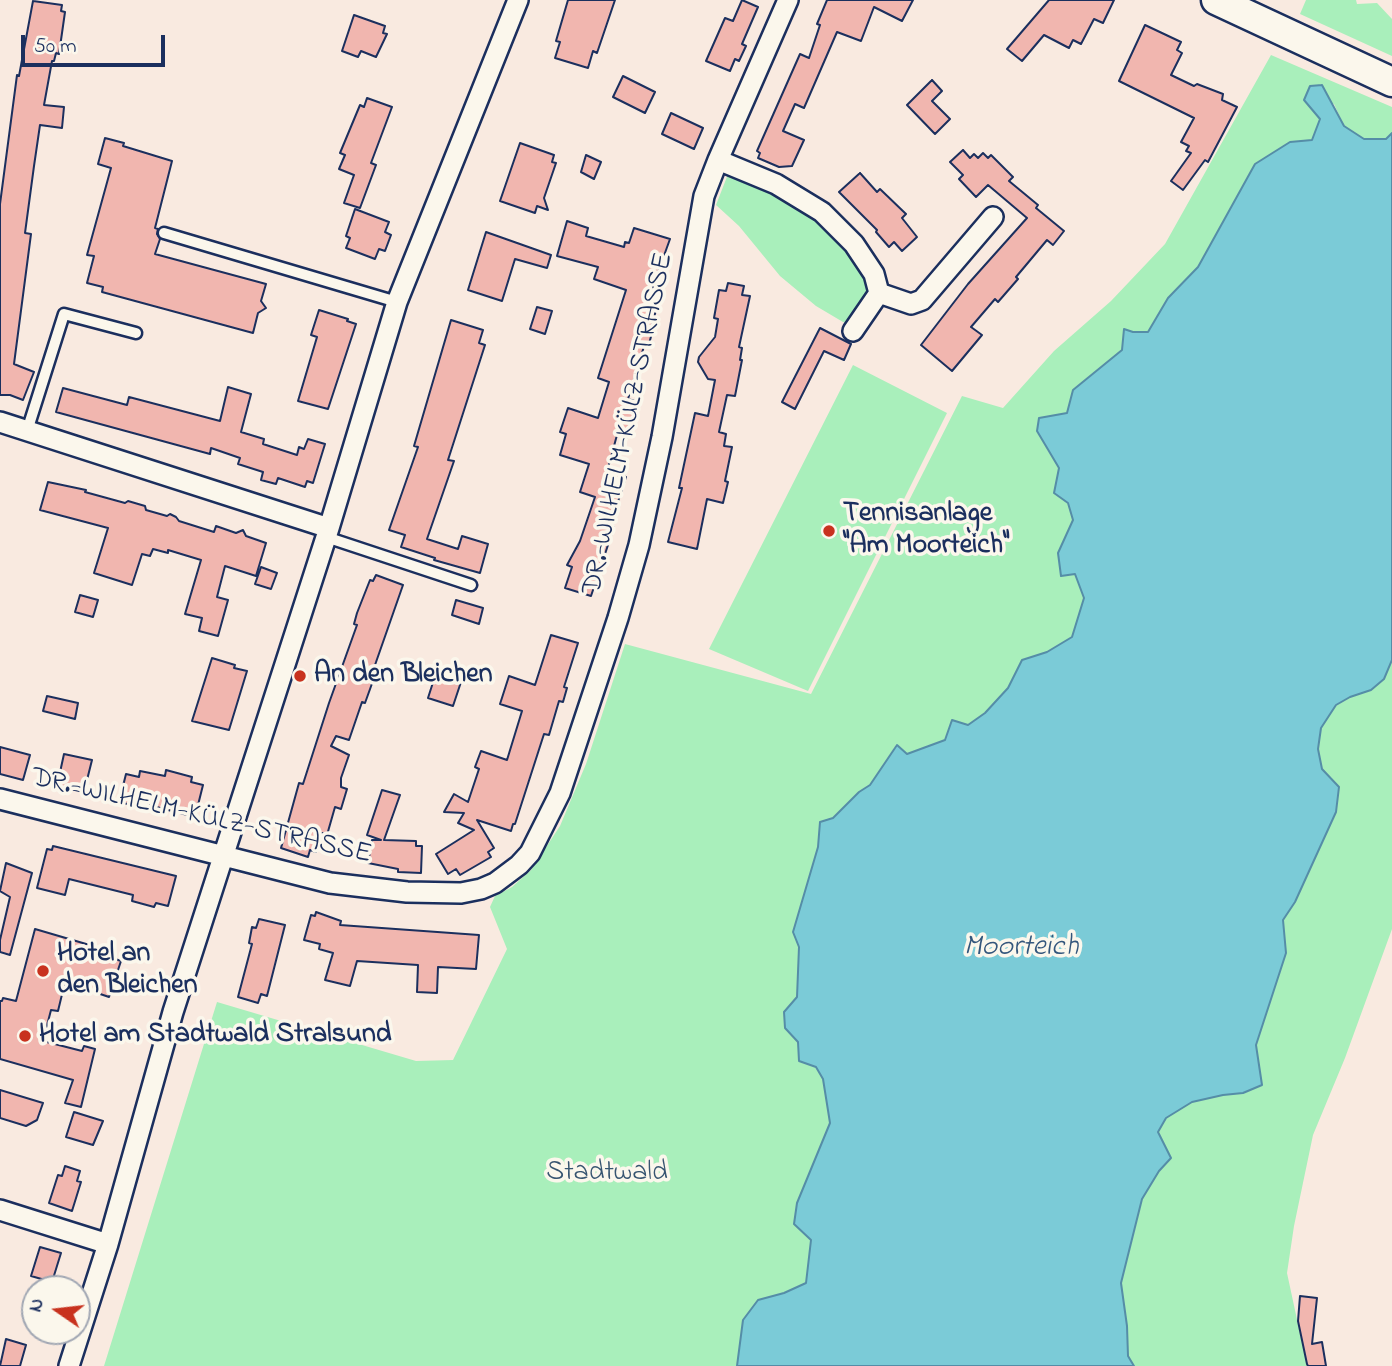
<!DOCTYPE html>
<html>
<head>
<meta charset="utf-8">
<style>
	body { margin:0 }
	#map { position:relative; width:1392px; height:1366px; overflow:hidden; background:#f9eae0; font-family:"Indie Flower",sans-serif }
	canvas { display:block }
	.north { position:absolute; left:21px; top:1275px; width:70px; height:70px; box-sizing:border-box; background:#fbf7ec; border:2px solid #a1a7b3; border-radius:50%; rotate:284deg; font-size:19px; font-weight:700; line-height:28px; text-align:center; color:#1b2f5e }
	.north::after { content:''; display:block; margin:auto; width:24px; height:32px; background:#c8321e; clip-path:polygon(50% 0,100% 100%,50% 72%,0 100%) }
	.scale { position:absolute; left:21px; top:35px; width:144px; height:32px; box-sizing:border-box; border:4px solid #1b2f5e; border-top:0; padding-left:9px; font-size:21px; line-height:24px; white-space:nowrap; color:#1b2f5e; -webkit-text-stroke:5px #fbf7ec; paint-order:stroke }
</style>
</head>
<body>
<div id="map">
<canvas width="1392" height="1366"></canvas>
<div class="north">N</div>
<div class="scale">50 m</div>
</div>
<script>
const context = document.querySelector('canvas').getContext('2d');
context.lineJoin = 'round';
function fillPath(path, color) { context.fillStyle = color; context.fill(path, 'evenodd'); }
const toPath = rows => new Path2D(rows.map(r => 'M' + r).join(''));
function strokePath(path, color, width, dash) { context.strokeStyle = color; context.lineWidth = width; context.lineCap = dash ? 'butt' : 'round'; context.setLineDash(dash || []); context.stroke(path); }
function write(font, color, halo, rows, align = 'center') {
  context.font = font + ' "Indie Flower",sans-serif'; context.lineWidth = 7; context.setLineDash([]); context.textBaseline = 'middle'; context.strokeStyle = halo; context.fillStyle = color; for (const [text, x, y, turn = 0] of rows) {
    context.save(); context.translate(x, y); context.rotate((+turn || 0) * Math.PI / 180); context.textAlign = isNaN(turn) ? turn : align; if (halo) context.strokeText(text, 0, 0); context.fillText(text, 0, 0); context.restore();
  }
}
fillPath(toPath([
	[1306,0,1356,0,1357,4,1377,3,1392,19,1392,56,1300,14],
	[1271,55,1392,107,1392,133,1386,139,1364,139,1344,126,1334,104,1304,100,1320,119,1312,140,1290,142,1255,164,1198,267,1168,298,1148,332,1133,332,1122,350,1073,390,1067,413,1039,418,1048,451,1059,468,1054,493,1068,503,1073,520,1058,553,1075,574,1084,598,1072,638,1047,652,1022,660,1008,688,985,713,945,740,907,754,896,745,870,786,859,792,833,818,820,822,818,847,793,932,799,946,797,998,785,1028,798,1042,799,1061,816,1067,823,1079,830,1123,797,1203,794,1224,811,1240,806,1283,784,1293,758,1300,743,1320,737,1366,104,1366,217,1002,416,1061,453,1060,507,949,490,907,495,896,512,887,531,870,560,826,586,764,625,644,811,694,962,396,1003,408,1054,351,1111,301,1165,244],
	[730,169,775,186,852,244,876,292,855,325,843,322,816,306,780,276,739,226,716,205],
	[853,365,947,413,808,691,709,649],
	[1392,636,1392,929,1345,1058,1313,1135,1294,1226,1287,1273,1307,1366,1134,1366,1128,1356,1127,1326,1121,1283,1142,1199,1159,1171,1171,1158,1158,1132,1166,1118,1192,1102,1223,1095,1243,1093,1262,1084,1256,1045,1286,953,1283,920,1295,902,1317,849,1339,787,1322,770,1318,749,1321,728,1336,705,1350,697,1371,690,1392,660]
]), '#a9efbb');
const water = toPath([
	[1322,85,1344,126,1364,139,1386,139,1392,133,1392,660,1384,679,1371,690,1350,697,1336,705,1321,728,1318,749,1322,769,1339,787,1336,812,1295,902,1283,920,1286,953,1256,1045,1262,1085,1243,1093,1223,1095,1192,1102,1166,1118,1158,1132,1171,1158,1159,1171,1142,1199,1121,1283,1127,1326,1128,1356,1134,1366,737,1366,743,1320,758,1300,784,1293,806,1283,811,1240,794,1224,797,1203,830,1123,823,1079,816,1067,799,1061,798,1042,785,1028,784,1012,797,997,799,947,793,932,818,847,820,822,833,818,859,792,870,785,897,745,907,754,945,740,952,720,968,725,985,713,1008,688,1022,660,1047,652,1072,637,1084,598,1075,574,1061,576,1058,553,1073,520,1068,503,1054,493,1059,468,1037,431,1039,418,1067,413,1073,390,1122,350,1124,329,1133,332,1148,332,1168,298,1198,267,1255,164,1290,142,1312,140,1320,119,1304,100,1310,86,1322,85]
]);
fillPath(water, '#7bcbd7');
strokePath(water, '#558da7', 2);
const building = toPath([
	[568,0,615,0,597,53,593,51,588,68,555,58,560,42,556,41,568,0],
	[742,0,758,7,742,44,746,46,739,61,735,59,730,71,706,61,725,18,733,21,742,0],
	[827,0,913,0,902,21,874,7,861,41,837,32,804,108,795,104,783,131,804,140,792,166,779,167,758,158,760,153,757,151,800,54,809,58,820,25,817,24,827,0],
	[1049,0,1114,0,1103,23,1094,19,1081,44,1073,40,1069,48,1044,35,1022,61,1007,49,1049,0],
	[33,1,62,5,61,11,65,12,59,54,56,53,54,61,52,61,44,105,64,107,62,128,40,125,34,166,25,233,31,234,14,364,34,372,23,400,10,395,0,395,0,204,17,75,19,76,33,1],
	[354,15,385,26,383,33,387,34,376,57,361,51,358,57,342,51,354,15],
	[1145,25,1181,42,1177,50,1182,53,1171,75,1194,86,1197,84,1223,94,1222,100,1237,107,1208,162,1205,160,1183,190,1171,181,1191,153,1186,151,1189,146,1181,142,1194,118,1119,81,1145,25],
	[623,76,655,92,645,113,613,97,623,76],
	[932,80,942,91,932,101,950,119,935,134,907,105,932,80],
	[367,98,392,107,371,163,376,165,360,208,344,203,354,175,339,169,345,155,340,153,360,105,364,107,367,98],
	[671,113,703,128,694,149,662,134,671,113],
	[105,138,124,143,123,146,172,161,155,228,158,229,157,234,160,239,155,254,266,284,261,301,266,308,258,313,253,333,102,292,103,287,87,283,94,256,87,255,111,168,98,164,105,138],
	[520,143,554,155,552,162,556,163,544,198,548,210,537,206,535,213,500,201,520,143],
	[963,150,970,158,974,154,978,158,983,153,988,158,991,155,1013,177,1009,181,1038,205,1036,208,1064,231,1053,245,1047,240,1016,277,1018,279,998,302,995,299,971,327,982,335,952,371,921,345,968,284,1027,218,988,185,976,197,959,179,963,175,950,162,963,150],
	[586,155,601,162,594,179,581,172,586,155],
	[860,173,877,192,880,189,906,214,902,218,917,237,902,251,894,242,889,247,876,232,877,230,839,192,860,173],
	[355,209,389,222,385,232,391,235,385,251,379,249,375,259,346,248,350,238,346,236,355,209],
	[567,221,588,228,586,236,624,247,625,242,629,243,634,228,670,239,648,300,658,303,651,328,653,329,649,344,645,343,628,399,638,402,627,438,617,435,608,468,625,473,624,477,626,477,610,526,614,527,591,596,565,588,572,567,567,565,580,541,595,497,580,492,589,464,560,455,566,434,560,432,568,408,598,418,609,382,598,378,626,290,594,279,598,267,557,256,567,221],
	[486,232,551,255,547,268,515,259,502,301,468,290,486,232],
	[728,283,744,286,742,295,750,296,739,347,742,348,740,360,742,360,735,396,727,395,719,432,726,434,724,446,732,447,725,481,728,482,723,503,707,499,697,549,668,542,682,488,679,488,695,413,708,416,715,380,708,379,698,362,699,357,715,337,718,319,714,318,719,290,726,291,728,283],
	[537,307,552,311,545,334,530,329,537,307],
	[319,310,348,319,347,321,356,324,328,409,298,401,317,337,311,335,319,310],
	[451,320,483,330,479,343,485,345,448,460,454,461,427,539,458,549,462,536,488,544,480,573,434,560,435,558,401,547,405,535,389,530,418,447,414,446,451,320],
	[820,328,851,344,844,360,824,351,795,409,782,402,820,328],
	[228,387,251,394,241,432,264,439,263,444,297,455,299,447,304,449,308,439,325,444,313,483,307,481,305,487,278,478,276,484,261,480,263,472,238,464,240,458,211,448,210,454,56,412,63,388,127,405,129,397,220,421,228,387],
	[48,482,86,490,85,492,125,503,128,501,145,506,146,510,167,516,170,514,176,517,179,521,214,532,216,526,236,533,243,530,246,536,266,543,256,576,225,566,217,597,228,600,218,636,199,631,202,618,185,614,201,560,168,550,168,553,153,549,150,556,142,554,132,585,94,573,108,528,40,510,48,482],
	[261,567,277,573,271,589,255,584,261,567],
	[376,575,403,585,375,665,371,677,374,678,365,703,362,702,349,740,336,736,331,746,349,755,341,778,341,787,347,789,341,809,335,807,327,835,322,833,316,852,310,850,308,857,281,848,299,783,303,784,329,703,357,625,354,624,357,613,370,580,373,581,376,575],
	[80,595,98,600,93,617,75,612,80,595],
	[456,600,483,608,479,624,452,615,456,600],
	[551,635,578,643,564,687,567,688,563,702,559,701,549,735,544,734,515,824,513,824,511,831,477,820,494,848,488,852,491,857,460,875,456,869,448,874,436,854,474,830,458,823,464,813,444,812,454,794,468,802,479,769,475,767,481,751,507,760,522,711,500,704,509,676,535,685,551,635],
	[212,658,235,665,234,668,247,671,229,730,192,721,212,658],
	[436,673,461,682,453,706,428,698,436,673],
	[47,696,78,703,75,719,43,711,47,696],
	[0,747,30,755,23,780,0,774,0,747],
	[64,754,92,760,84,792,57,786,64,754],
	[166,770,192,777,191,782,203,785,195,817,145,804,144,808,119,802,126,774,139,777,140,771,165,776,166,770],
	[382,790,400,795,384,840,416,841,416,846,422,846,421,873,398,872,398,869,368,863,372,840,381,840,367,835,382,790],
	[53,846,176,876,168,906,156,903,154,907,132,901,133,895,69,879,65,895,37,888,47,849,52,850,53,846],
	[6,863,32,873,10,955,0,952,0,940,10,897,0,891,6,863],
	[316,912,341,921,340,925,479,935,476,969,438,967,437,993,417,992,418,965,357,961,350,986,325,980,333,953,319,949,320,944,304,940,311,915,315,916,316,912],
	[259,919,285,925,267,996,261,994,258,1003,238,997,252,944,249,943,252,927,256,928,259,919],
	[35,929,93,946,92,951,121,961,109,997,65,982,58,1011,51,1010,43,1041,82,1051,84,1046,95,1049,81,1107,65,1103,73,1080,0,1059,0,1001,2,1001,3,998,16,1001,35,929],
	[0,1090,43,1103,37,1120,26,1126,0,1118,0,1090],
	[74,1112,103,1121,93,1145,66,1137,74,1112],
	[65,1166,80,1171,77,1181,81,1182,72,1211,49,1203,58,1175,62,1176,65,1166],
	[40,1247,61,1253,52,1282,31,1276,40,1247],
	[1300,1296,1317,1298,1312,1344,1322,1342,1326,1366,1308,1366,1307,1364,1298,1321,1300,1296],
	[6,1339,26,1345,20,1366,0,1366,6,1339]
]);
fillPath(building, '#f1b6af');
strokePath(building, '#1b2f5e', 2);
const service = toPath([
	[164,233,397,302],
	[27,431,64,314,136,333],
	[326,537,471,585]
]);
const minor = toPath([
	[718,160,776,184,822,212,854,244,874,274,879,293,853,331],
	[879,293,911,304,922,300,993,217],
	[0,422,329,528],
	[0,799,330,883,407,892,461,893,481,889,495,883,519,865,530,853,560,793,618,618,639,545,662,437,704,196,718,160,788,0],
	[0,1210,108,1244],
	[69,1366,108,1244,173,1012,329,528,397,302,518,0]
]);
const secondary = toPath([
	[1216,0,1392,82]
]);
strokePath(service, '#1b2f5e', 15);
strokePath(minor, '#1b2f5e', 24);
strokePath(secondary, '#1b2f5e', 33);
strokePath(service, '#fbf7ec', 10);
strokePath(minor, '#fbf7ec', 19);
strokePath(secondary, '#fbf7ec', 28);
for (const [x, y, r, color] of [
	[829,531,7,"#c8321e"],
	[300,676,7,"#c8321e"],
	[43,971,7,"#c8321e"],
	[25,1036,7,"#c8321e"]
]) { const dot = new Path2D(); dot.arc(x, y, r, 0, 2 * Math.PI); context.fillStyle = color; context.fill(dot); strokePath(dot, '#fbf7ec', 2.5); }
write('28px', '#1b2f5e', '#fbf7ec', [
	["DR.-WILHELM-KÜLZ-STRASSE",630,424,-78],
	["DR.-WILHELM-KÜLZ-STRASSE",201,818,13]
]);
write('bold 28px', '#1b2f5e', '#fbf7ec', [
	["Tennisanlage",843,515],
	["\"Am Moorteich\"",843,547],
	["An den Bleichen",314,676],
	["Hotel an",57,955],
	["den Bleichen",57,987],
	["Hotel am Stadtwald Stralsund",39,1036]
], 'left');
write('28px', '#375571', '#fbf7ec', [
	["Stadtwald",607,1174]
]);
write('italic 30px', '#33567c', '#fbf7ec', [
	["Moorteich",1021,949]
]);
</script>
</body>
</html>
